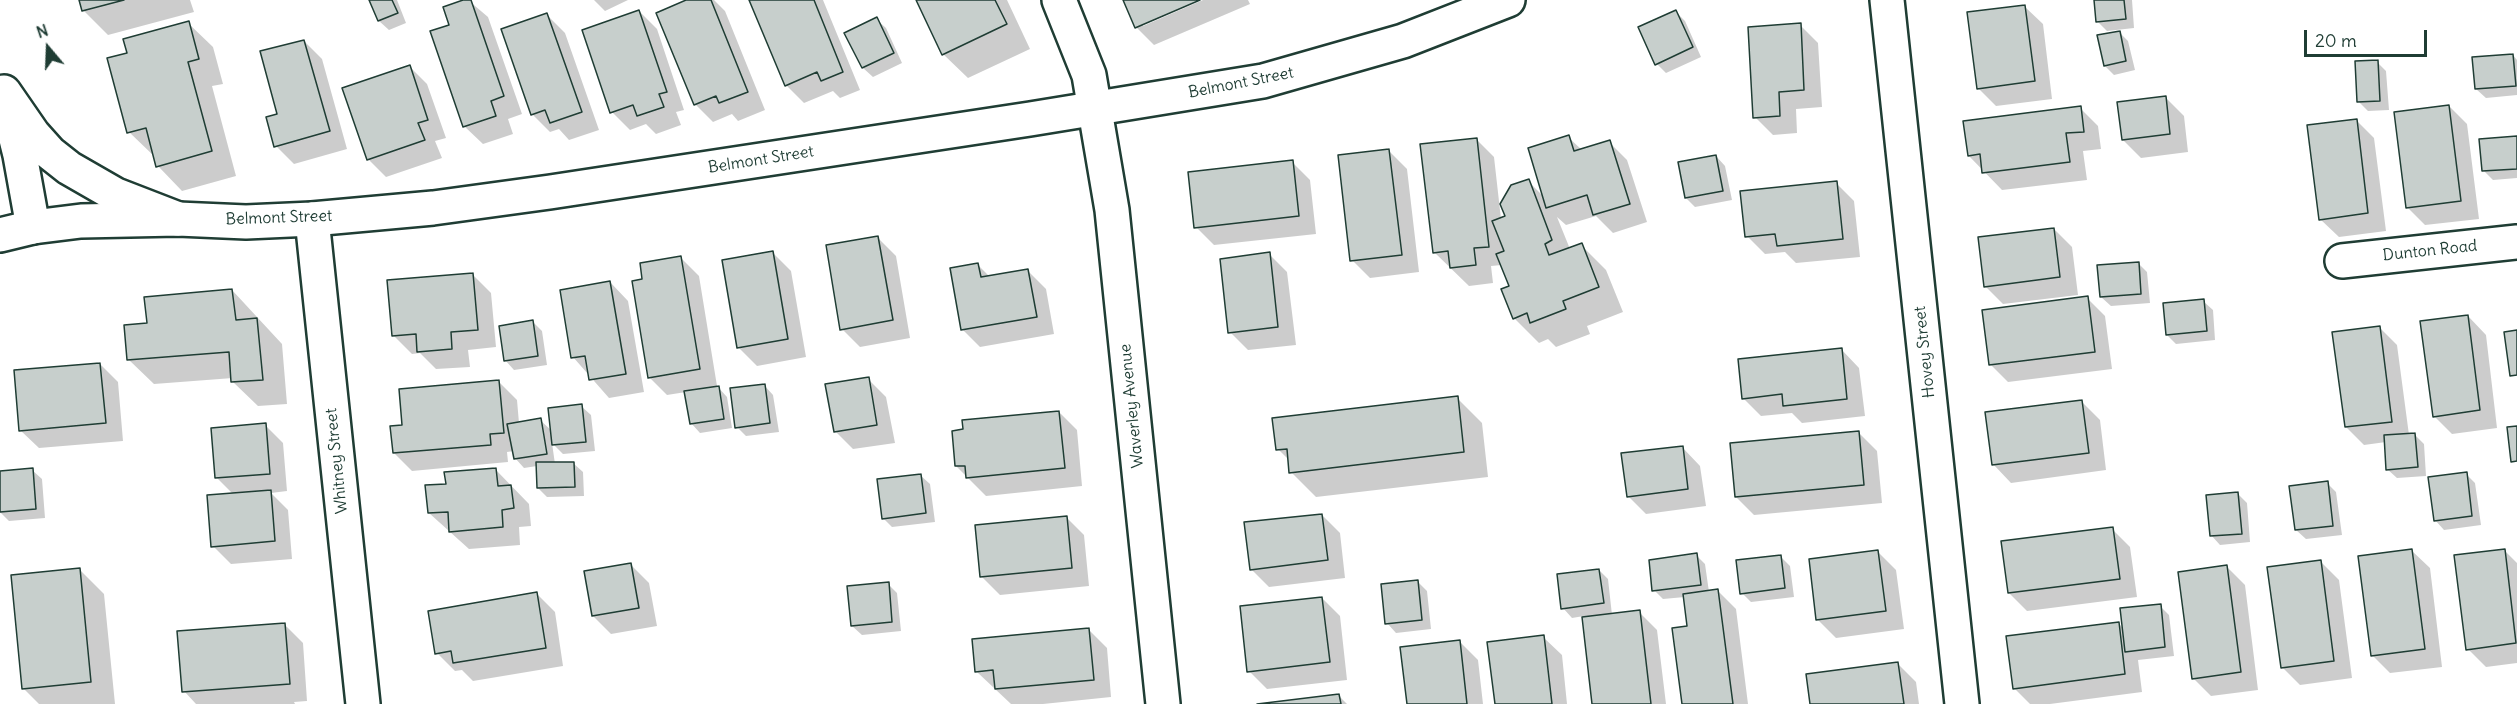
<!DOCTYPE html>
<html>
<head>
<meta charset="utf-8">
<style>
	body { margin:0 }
	#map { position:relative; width:2517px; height:704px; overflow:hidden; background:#fff; font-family:Delius,sans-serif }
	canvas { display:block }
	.north { position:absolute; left:18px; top:18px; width:60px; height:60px; -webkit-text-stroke:4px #fff; paint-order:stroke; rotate:341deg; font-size:16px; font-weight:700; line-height:24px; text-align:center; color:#1f3d34 }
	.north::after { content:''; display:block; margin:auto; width:21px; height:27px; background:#1f3d34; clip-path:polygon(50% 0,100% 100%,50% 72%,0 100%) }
	.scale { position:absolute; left:2304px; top:30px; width:123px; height:27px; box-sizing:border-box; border:3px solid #1f3d34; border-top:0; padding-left:8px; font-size:18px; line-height:21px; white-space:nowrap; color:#1f3d34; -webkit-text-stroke:4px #fff; paint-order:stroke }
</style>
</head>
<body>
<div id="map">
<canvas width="2517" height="704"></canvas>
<div class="north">N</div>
<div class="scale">20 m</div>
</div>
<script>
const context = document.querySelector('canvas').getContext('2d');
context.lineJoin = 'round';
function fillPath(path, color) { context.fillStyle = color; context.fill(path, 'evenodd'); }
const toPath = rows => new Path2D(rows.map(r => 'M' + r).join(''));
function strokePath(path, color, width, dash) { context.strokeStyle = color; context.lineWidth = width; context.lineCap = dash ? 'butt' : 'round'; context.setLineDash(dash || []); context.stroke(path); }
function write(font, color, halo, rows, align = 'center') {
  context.font = font + ' Delius,sans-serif'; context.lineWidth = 5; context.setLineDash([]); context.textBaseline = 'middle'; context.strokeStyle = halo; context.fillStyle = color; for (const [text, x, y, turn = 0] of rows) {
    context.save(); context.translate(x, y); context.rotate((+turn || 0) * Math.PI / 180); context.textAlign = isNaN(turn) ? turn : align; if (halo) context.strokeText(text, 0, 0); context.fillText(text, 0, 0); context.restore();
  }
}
fillPath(toPath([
	[81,0,190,0,194,12,108,35,84,11],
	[371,0,397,0,406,23,389,30,379,21],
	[468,0,488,17,522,114,508,119,513,134,483,144,464,126,451,25],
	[594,0,628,0,605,11],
	[690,0,714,0,725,11,765,110,738,121,732,114,713,122,695,104],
	[751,0,823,0,860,90,840,98,833,91,804,103,786,85],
	[917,0,1007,0,1030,49,968,78,943,54],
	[1125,0,1196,0,1143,23,1143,26,1203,0,1248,0,1250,4,1154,45,1136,27],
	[2095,0,2132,0,2134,28,2107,31,2097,21],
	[2024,6,2043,24,2052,99,1996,106,1978,88],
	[639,11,657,29,684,110,676,112,681,125,656,134,646,124,630,130,612,112],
	[1676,12,1685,21,1701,57,1666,73,1657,64],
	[547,15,565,33,599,130,569,140,559,129,550,132,532,114],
	[876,19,886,28,902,63,873,77,863,68,846,33],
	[188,23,213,47,223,84,212,86,236,176,182,191,158,166,155,157,129,132,129,54],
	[1800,25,1818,43,1822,107,1796,109,1797,133,1773,135,1755,117],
	[2119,32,2128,41,2135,70,2114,75,2105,66],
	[304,41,322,59,347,149,294,164,276,146,279,115],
	[2513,55,2517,60,2517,95,2486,98,2476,89],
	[2377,62,2386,71,2389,110,2368,111,2359,102],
	[409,66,427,84,446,138,435,141,442,158,386,177,368,159],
	[2166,98,2184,116,2188,152,2141,158,2123,140],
	[2449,106,2467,124,2479,219,2425,225,2407,207],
	[2080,108,2098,126,2101,149,2083,151,2087,180,2002,190,1969,156],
	[2356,120,2374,138,2386,231,2339,237,2320,219],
	[1568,137,1582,150,1609,142,1627,160,1647,222,1613,233,1596,216,1566,225,1557,217,1570,249,1581,245,1606,270,1623,312,1587,326,1590,334,1556,347,1548,339,1539,343,1514,318,1511,286,1502,265,1491,266,1493,283,1469,286,1434,252,1476,139,1494,157,1501,219,1507,217,1528,181,1544,197],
	[2517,138,2517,178,2493,180,2484,171],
	[1389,151,1407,169,1419,272,1370,278,1352,260],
	[1716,156,1725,166,1732,200,1695,207,1686,198],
	[1292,162,1310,180,1316,234,1214,245,1196,227],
	[1836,183,1854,201,1860,257,1796,263,1785,252,1765,254,1747,236],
	[2054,229,2072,247,2078,295,2003,304,1985,286],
	[878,238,896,256,910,338,860,347,842,329],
	[773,253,791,271,806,357,757,366,739,348],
	[1269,254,1287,272,1296,345,1248,350,1230,332],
	[681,258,699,276,717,386,727,397,732,428,700,433,691,423,686,392,667,395,649,377,644,280],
	[2138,263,2147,272,2150,303,2111,306,2101,297],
	[978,265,990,277,1028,271,1046,289,1054,334,980,347,962,329],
	[473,275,491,293,496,347,468,350,470,367,436,369,420,353,412,354,394,336],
	[610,282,628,301,644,392,609,398,573,357],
	[232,290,282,344,287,404,258,406,233,382,233,378,154,384,129,360,148,324],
	[2087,298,2105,316,2112,369,2008,382,1990,364],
	[2203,301,2213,310,2215,340,2176,344,2167,335],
	[2468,316,2486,335,2497,428,2452,434,2434,416],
	[533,322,542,331,547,365,514,370,505,360],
	[2379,327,2397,345,2409,435,2414,434,2424,444,2426,476,2397,478,2387,469,2386,442,2364,445,2346,427],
	[1841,349,1859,368,1865,416,1802,423,1792,413,1761,416,1743,398],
	[100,364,118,382,123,441,39,448,20,430],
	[868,379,886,397,895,443,853,449,835,431],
	[499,382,517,400,519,423,540,420,552,431,581,406,591,415,595,451,563,454,552,443,555,464,573,463,583,472,584,496,547,497,538,488,537,466,524,468,515,458,514,451,507,452,508,462,412,471,394,453,403,426],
	[764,385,773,395,779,432,746,436,737,427],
	[1457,398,1482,423,1488,477,1316,497,1291,472,1290,461,1278,449],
	[2082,402,2100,420,2106,470,2011,483,1993,464],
	[1059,412,1077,430,1082,486,986,496,956,466],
	[265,425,283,443,287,491,271,493,288,510,292,559,231,564,213,546,234,495,217,478],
	[1859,433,1877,451,1882,503,1754,515,1736,497],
	[1682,447,1700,466,1706,506,1646,514,1628,496],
	[32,470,42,479,45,518,9,521,0,512,0,473],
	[496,470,529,504,531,526,519,527,520,545,469,549,429,513,447,485],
	[2466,474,2475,483,2481,525,2444,530,2435,520],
	[920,475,930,484,935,522,892,527,883,518],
	[2327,483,2336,492,2342,535,2306,539,2296,530],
	[2238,494,2247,503,2250,542,2220,545,2211,535],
	[1322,515,1340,533,1345,578,1269,587,1251,569],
	[1066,517,1084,535,1089,586,1000,595,982,577],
	[2112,529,2130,547,2137,597,2027,611,2009,593],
	[2411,550,2430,568,2442,667,2390,673,2372,655],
	[2504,550,2517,563,2517,663,2486,667,2468,649],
	[1878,552,1896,570,1904,629,1836,638,1818,620],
	[1696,555,1705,564,1709,592,1718,591,1736,609,1748,704,1683,704,1689,628,1685,597,1663,599,1654,590],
	[1781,557,1790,566,1794,597,1751,602,1742,593],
	[2321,562,2339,580,2352,678,2300,685,2282,667],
	[631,565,649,583,657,626,611,634,593,616],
	[2227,567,2245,585,2258,690,2211,696,2193,678],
	[80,570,104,594,115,704,39,704,23,688],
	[1599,570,1608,579,1612,615,1639,612,1657,630,1666,704,1594,704,1584,616,1572,618,1563,608],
	[1417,581,1427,591,1431,629,1396,633,1387,623],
	[888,584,897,593,901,631,862,635,852,626],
	[537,594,555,612,563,666,473,681,462,670,455,671,437,653],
	[1322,598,1340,616,1347,680,1267,689,1249,671],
	[2160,606,2169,615,2174,656,2138,660,2142,692,2050,704,2030,704,2014,688,2118,623,2124,629],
	[285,625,303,643,307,701,294,702,295,704,196,704,184,691],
	[1089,630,1107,648,1111,697,1043,704,1011,704,977,672],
	[1543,637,1562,655,1567,704,1496,704],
	[1460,642,1478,660,1483,704,1408,704],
	[1898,664,1916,682,1919,704,1812,704],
	[1339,696,1347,704,1270,704]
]), '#0003');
const building = toPath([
	[79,0,124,0,82,11,79,0],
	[369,0,392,0,398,13,378,21,369,0],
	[463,0,471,0,504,96,491,101,496,116,463,127,430,31,449,25,443,7,463,0],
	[686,0,711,0,748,92,719,103,716,96,694,105,656,13,686,0],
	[749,0,814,0,843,72,821,81,817,72,785,86,749,0],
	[916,0,995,0,1007,24,942,55,916,0],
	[1123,0,1200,0,1135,28,1123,0],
	[2094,0,2124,0,2126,19,2096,22,2094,0],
	[2025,5,2035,81,1977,89,1967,12,2025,5],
	[639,10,667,92,659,94,664,107,637,116,633,105,610,113,582,30,639,10],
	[1676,10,1693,47,1655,65,1638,27,1676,10],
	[547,13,582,112,550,123,545,110,531,115,501,29,547,13],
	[877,17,894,53,862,68,844,33,877,17],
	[189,21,199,59,188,62,212,151,156,167,146,128,127,133,107,58,127,53,123,39,189,21],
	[1801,23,1804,90,1779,92,1780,116,1753,118,1748,27,1801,23],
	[2120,31,2126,61,2104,66,2097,35,2120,31],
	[304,40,330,131,274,147,266,117,277,114,260,51,304,40],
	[2513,54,2516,86,2475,89,2472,57,2513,54],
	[2378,60,2380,101,2357,102,2355,61,2378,60],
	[410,65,428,120,418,123,425,140,367,160,342,88,410,65],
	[2166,96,2170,134,2122,140,2117,102,2166,96],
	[2449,105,2461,201,2406,208,2394,112,2449,105],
	[2081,106,2084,132,2066,133,2070,162,1982,173,1980,154,1968,156,1963,121,2081,106],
	[2357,119,2368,213,2319,220,2307,125,2357,119],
	[1569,135,1574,151,1610,140,1630,204,1593,215,1587,195,1546,208,1528,148,1569,135],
	[2517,136,2517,169,2482,171,2479,139,2517,136],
	[1477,138,1489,247,1474,248,1476,265,1450,268,1448,251,1433,253,1420,144,1477,138],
	[1389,149,1402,255,1350,261,1338,155,1389,149],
	[1716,155,1723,191,1685,198,1678,162,1716,155],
	[1293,160,1299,216,1194,228,1188,172,1293,160],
	[1529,179,1552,240,1545,244,1549,255,1582,243,1599,287,1563,301,1566,309,1530,323,1527,313,1513,319,1501,289,1509,286,1496,254,1504,251,1492,221,1505,216,1500,204,1511,185,1529,179],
	[1837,181,1843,239,1777,246,1775,234,1745,237,1740,191,1837,181],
	[2054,228,2060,277,1984,287,1978,237,2054,228],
	[878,236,893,320,840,330,826,245,878,236],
	[773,251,788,339,737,348,722,260,773,251],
	[1270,252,1278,327,1228,333,1220,259,1270,252],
	[681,256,700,369,648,378,632,281,642,279,640,263,681,256],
	[2139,262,2141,294,2100,297,2097,265,2139,262],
	[978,263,981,277,1028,269,1037,317,961,330,950,268,978,263],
	[473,273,478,330,451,332,452,349,417,352,416,334,392,336,387,280,473,273],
	[610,281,626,374,589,380,585,356,571,358,560,290,610,281],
	[232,289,236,320,257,318,263,380,231,382,229,352,127,360,124,325,147,323,144,297,232,289],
	[2088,296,2095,352,1989,365,1982,310,2088,296],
	[2204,299,2207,331,2166,335,2163,303,2204,299],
	[2468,315,2480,410,2433,417,2420,321,2468,315],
	[533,320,538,356,504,361,499,326,533,320],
	[2380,326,2392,422,2345,427,2332,332,2380,326],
	[2517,330,2517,375,2510,376,2504,332,2517,330],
	[1842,348,1847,399,1783,406,1782,394,1742,399,1738,359,1842,348],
	[100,363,106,423,19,431,14,370,100,363],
	[869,377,877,425,834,432,825,384,869,377],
	[499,380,504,433,490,434,491,445,393,453,390,426,402,425,399,389,499,380],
	[765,384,770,423,735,428,730,388,765,384],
	[719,386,724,419,690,424,684,391,719,386],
	[1458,396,1464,452,1289,473,1287,449,1276,450,1272,418,1458,396],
	[2082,400,2089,453,1992,465,1985,412,2082,400],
	[582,404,586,442,552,445,548,408,582,404],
	[1059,411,1065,468,966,478,965,466,955,466,952,431,963,429,962,420,1059,411],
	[541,418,547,454,514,459,507,424,541,418],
	[266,423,270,474,215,478,211,428,266,423],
	[2517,426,2517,461,2511,462,2507,427,2517,426],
	[1859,431,1864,485,1735,497,1730,443,1859,431],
	[2415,433,2418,467,2386,470,2384,435,2415,433],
	[1683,446,1688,489,1627,497,1621,453,1683,446],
	[536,462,574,462,575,487,537,488,536,462],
	[33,468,36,509,0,512,0,471,33,468],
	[496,468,498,486,511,485,514,508,502,510,503,527,449,532,448,512,428,513,425,485,446,484,444,472,496,468],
	[2467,472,2472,516,2434,521,2428,477,2467,472],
	[921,474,926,513,882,519,877,479,921,474],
	[2328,481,2333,526,2295,530,2289,486,2328,481],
	[271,490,275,541,211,547,207,495,271,490],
	[2238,492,2242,534,2210,536,2206,495,2238,492],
	[1322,514,1328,560,1250,570,1244,522,1322,514],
	[1067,516,1072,568,980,577,975,525,1067,516],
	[2113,527,2120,579,2008,593,2001,541,2113,527],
	[2412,549,2425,649,2371,656,2358,556,2412,549],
	[2505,549,2516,643,2466,650,2454,555,2505,549],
	[1878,550,1886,611,1816,620,1809,559,1878,550],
	[1697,553,1701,585,1652,591,1649,560,1697,553],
	[1781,555,1785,588,1740,594,1736,560,1781,555],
	[2321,560,2334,661,2281,668,2267,567,2321,560],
	[631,563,639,608,592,616,584,571,631,563],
	[2227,565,2241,672,2192,679,2178,572,2227,565],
	[80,568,91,682,22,689,11,575,80,568],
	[1599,569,1604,603,1561,609,1557,574,1599,569],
	[1418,580,1422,620,1385,624,1381,584,1418,580],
	[889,582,892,622,851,626,847,586,889,582],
	[1718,589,1733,704,1682,704,1672,628,1687,626,1683,594,1718,589],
	[537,592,546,648,453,663,451,651,435,654,428,611,537,592],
	[1322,597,1330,662,1247,672,1240,606,1322,597],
	[2161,604,2165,647,2125,652,2120,608,2161,604],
	[1640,610,1651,704,1592,704,1582,617,1640,610],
	[2119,622,2125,674,2013,689,2006,636,2119,622],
	[285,623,290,684,182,692,177,631,285,623],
	[1089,628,1094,680,995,689,993,670,975,672,972,639,1089,628],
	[1544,635,1552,704,1495,704,1487,642,1544,635],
	[1460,640,1467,704,1407,704,1400,647,1460,640],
	[1898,662,1904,704,1810,704,1806,674,1898,662],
	[1339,694,1341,704,1257,704,1339,694]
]);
fillPath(building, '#c7cfcc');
strokePath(building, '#1f3d34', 1.5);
const minor = toPath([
	[1059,0,1089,75,1112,210,1163,704],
	[1887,0,1962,704],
	[4,92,33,134,50,153,69,168,116,195,178,219],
	[9,111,20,155,33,227],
	[312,219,363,704],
	[2342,261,2517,242]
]);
const major = toPath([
	[0,235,33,227,81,221,178,219,246,222,312,219,433,208,550,192,1030,119,1263,81,1403,41,1508,0]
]);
strokePath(minor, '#1f3d34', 38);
strokePath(major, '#1f3d34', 38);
strokePath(minor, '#fff', 33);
strokePath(major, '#fff', 33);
write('16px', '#1f3d34', '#fff', [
	["Belmont Street",1241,83,-11],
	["Belmont Street",761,160,-9],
	["Belmont Street",279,218,-2],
	["Dunton Road",2430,251,-6],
	["Hovey Street",1925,352,-96],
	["Waverley Avenue",1132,406,-96],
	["Whitney Street",337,461,-96]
]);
</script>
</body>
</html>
